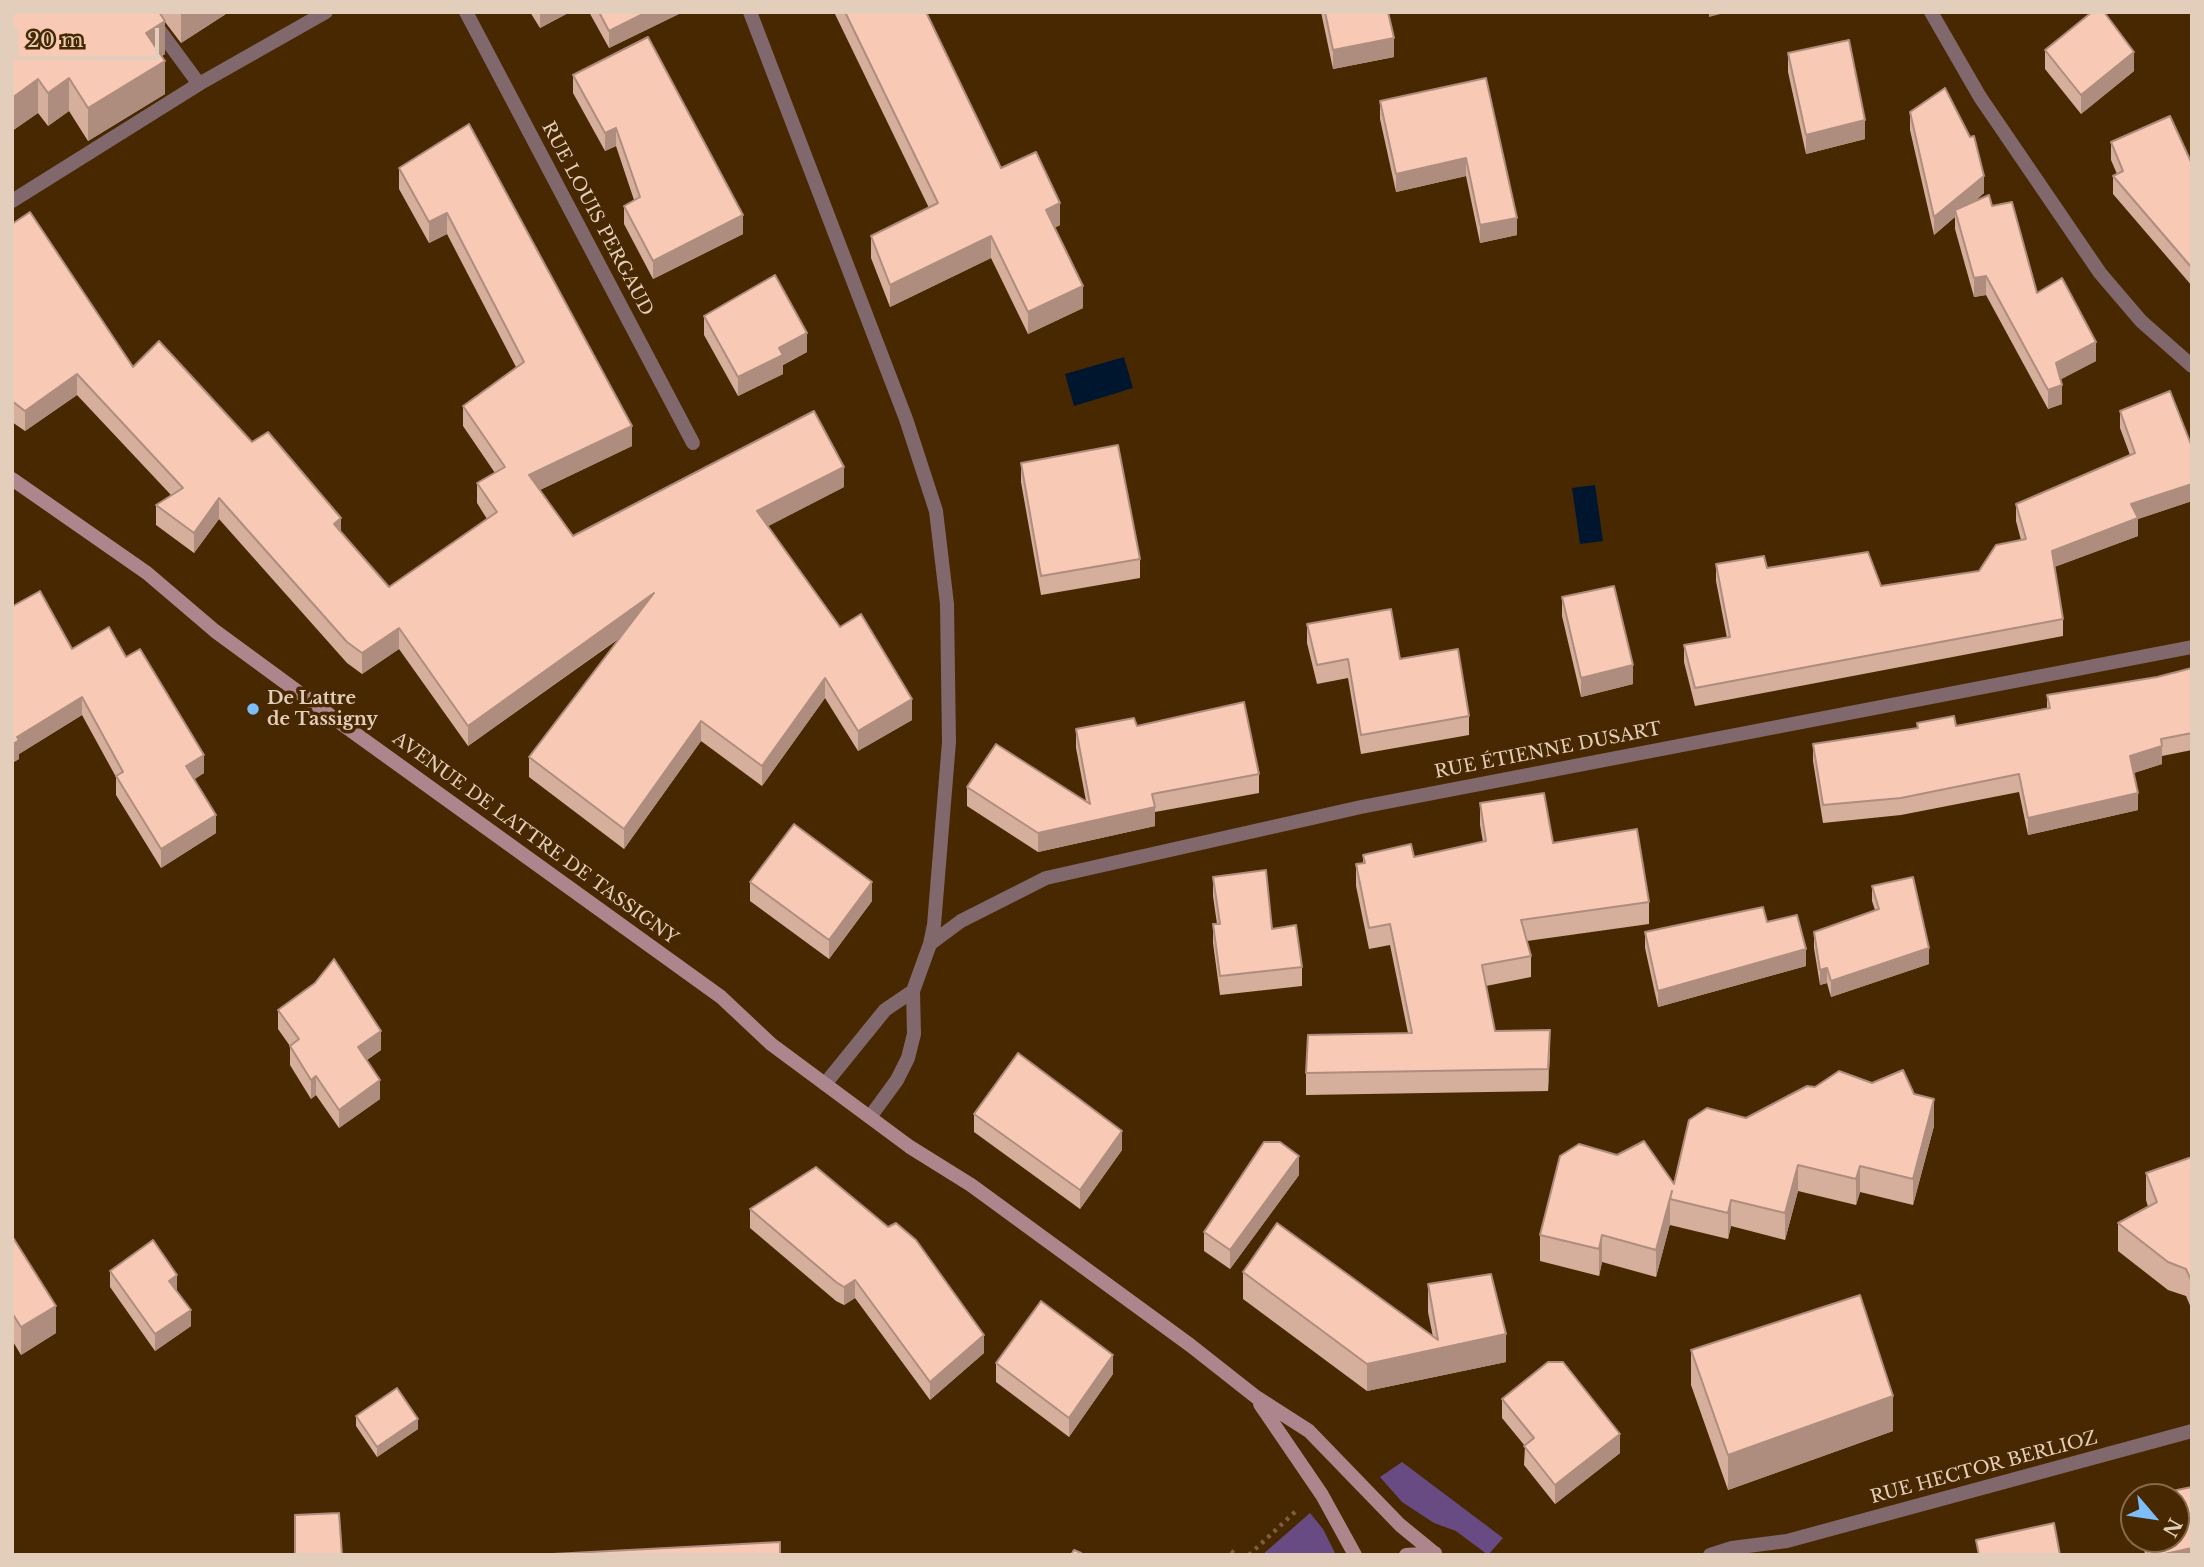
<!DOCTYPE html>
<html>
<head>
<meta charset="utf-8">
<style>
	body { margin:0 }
	#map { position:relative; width:2204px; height:1567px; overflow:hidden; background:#472800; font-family:"Libre Baskerville",serif }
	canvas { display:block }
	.frame { position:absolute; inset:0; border:14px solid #e2ceba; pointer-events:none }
	.north { position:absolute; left:2120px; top:1483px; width:70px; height:70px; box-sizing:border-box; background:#472800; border:2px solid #856a4a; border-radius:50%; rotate:119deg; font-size:19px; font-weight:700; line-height:28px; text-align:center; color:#e2ceba }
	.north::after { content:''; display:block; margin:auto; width:24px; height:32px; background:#7dbef9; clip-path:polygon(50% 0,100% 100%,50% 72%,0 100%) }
	.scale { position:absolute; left:14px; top:28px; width:145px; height:32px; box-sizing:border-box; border:4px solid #e2ceba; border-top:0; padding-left:9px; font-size:21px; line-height:24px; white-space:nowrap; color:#e2ceba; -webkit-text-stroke:5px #472800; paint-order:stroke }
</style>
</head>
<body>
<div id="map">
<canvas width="2204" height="1567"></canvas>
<div class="frame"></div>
<div class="north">N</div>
<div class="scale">20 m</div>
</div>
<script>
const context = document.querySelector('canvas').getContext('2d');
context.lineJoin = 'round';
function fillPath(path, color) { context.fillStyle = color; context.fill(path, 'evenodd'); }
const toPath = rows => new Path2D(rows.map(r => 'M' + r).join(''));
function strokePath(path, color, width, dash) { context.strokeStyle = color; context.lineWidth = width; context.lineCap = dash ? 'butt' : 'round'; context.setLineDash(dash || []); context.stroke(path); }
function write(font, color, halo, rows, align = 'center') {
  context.font = font + ' "Libre Baskerville",serif'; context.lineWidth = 7; context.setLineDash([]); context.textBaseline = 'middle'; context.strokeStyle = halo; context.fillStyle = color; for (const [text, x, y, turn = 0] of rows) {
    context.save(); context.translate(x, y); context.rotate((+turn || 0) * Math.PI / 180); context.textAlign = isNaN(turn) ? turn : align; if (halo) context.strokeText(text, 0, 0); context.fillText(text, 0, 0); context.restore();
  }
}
fillPath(toPath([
	[1402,1462,1503,1538,1488,1555,1456,1531,1434,1523,1402,1502,1380,1477],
	[1310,1513,1323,1529,1336,1555,1262,1555]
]), '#684b83');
fillPath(toPath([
	[1124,357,1133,388,1074,406,1065,374],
	[1595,485,1603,541,1580,544,1572,488]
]), '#00162e');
strokePath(toPath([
	[1231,1551,1236,1555],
	[1249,1555,1296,1511]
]), '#7b5f3e', 4.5, [3.5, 5]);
strokePath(toPath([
	[146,12,199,84],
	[466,12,693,443],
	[750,12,906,419,936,511,947,604,949,742,934,925,930,944,913,991],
	[1931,12,1980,97,2100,273,2141,321,2192,366],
	[12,201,199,84,326,12],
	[930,944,961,921,1046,878,1361,807,2192,647],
	[825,1084,885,1010,913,991,914,1034,908,1058,897,1080,870,1117],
	[1710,1555,1732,1548,1787,1541,2192,1431]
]), '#80686c', 14);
strokePath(toPath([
	[12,479,147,573,215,631,335,719,721,997,771,1044,910,1147,971,1185,1190,1345,1256,1397,1309,1431,1400,1525,1433,1552],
	[1260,1404,1322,1495,1355,1555],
	[1406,1555,1435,1553]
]), '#ad868d', 14);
fillPath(toPath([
	[12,12,229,12,181,43,165,22,165,54,162,56,165,94,88,141,69,111,48,126,38,113,12,131],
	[530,12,570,12,540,28],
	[589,12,683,12,609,48],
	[834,12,926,12,1001,168,1060,225,1054,228,1083,308,1028,334,991,258,890,307,871,258,871,236,929,208],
	[1321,12,1388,12,1394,57,1333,69],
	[2045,50,2134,71,2081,114,2045,69],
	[1788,53,1865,139,1806,154,1788,72],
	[573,75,743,234,653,279,624,224,624,206,634,200,616,146,605,151,573,93],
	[1486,78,1517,235,1480,243,1466,176,1396,192,1380,119,1380,101],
	[1910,112,1984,193,1975,201,1992,206,2037,293,2096,361,2061,379,2062,404,2048,409,1986,295,1974,297,1955,229,1955,217,1934,235,1910,130],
	[469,124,632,446,540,490,573,536,844,487,768,526,840,627,912,720,858,751,825,698,762,786,701,741,624,849,529,777,529,757,620,638,468,746,399,649,362,674,347,663,219,519,194,553,156,525,156,505,171,495,77,395,25,431,12,422,12,224,133,367,252,442,341,532,389,587,487,519,477,503,477,483,495,473,463,426,463,406,516,367,447,234,429,243,399,189,399,168],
	[2111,142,2192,164,2192,286,2113,194,2113,176,2117,174,2111,160],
	[704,316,807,352,783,365,783,374,738,396,704,335],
	[2120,411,2192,447,2192,501,2138,519,2138,536,2054,567,2063,619,2063,636,1695,706,1684,662,1684,645,1727,638,1716,581,1716,564,1767,568,1881,586,1979,571,2021,540,2016,521,2016,504,2130,455,2120,428],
	[1021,463,1140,559,1140,578,1041,595,1021,482],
	[1562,597,1633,684,1581,697,1562,616],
	[12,604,72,649,126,657,204,773,194,779,216,833,161,868,116,795,116,777,82,715,19,754,19,759,12,763],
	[1307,624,1400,659,1469,716,1469,735,1361,754,1348,678,1317,684,1307,643],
	[2192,668,2192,750,2162,756,2162,764,2134,773,2138,810,2028,835,2019,792,1901,815,1823,823,1813,761,1813,744,1917,728,1917,723,1956,726,2047,708,2047,695,2157,677],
	[1137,726,1259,774,1259,793,1155,812,1155,826,1038,852,967,806,967,787,1086,801,1076,748,1076,729],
	[1480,803,1553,843,1649,902,1649,924,1527,941,1531,956,1531,977,1486,986,1495,1031,1550,1051,1548,1091,1306,1095,1306,1073,1408,1033,1390,945,1369,949,1356,886,1356,864,1363,863,1363,855,1414,857,1483,842,1480,825],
	[1213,877,1272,929,1302,967,1302,986,1220,995,1213,943,1213,924,1217,924,1213,896],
	[750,882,872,901,829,959,750,901],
	[1872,886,1929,964,1831,997,1827,983,1820,985,1814,948,1814,932,1875,910,1872,901],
	[1767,922,1806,966,1658,1007,1645,948,1645,932],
	[278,1010,381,1050,367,1060,380,1099,339,1128,316,1095,311,1099,290,1065,290,1046,278,1029],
	[1872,1083,1914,1094,1934,1126,1913,1205,1860,1192,1856,1205,1798,1191,1785,1240,1731,1226,1728,1239,1670,1225,1670,1224,1656,1277,1602,1262,1599,1276,1540,1261,1540,1235,1674,1184,1746,1118,1815,1087],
	[974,1114,1122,1150,1080,1209,974,1132],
	[2192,1157,2192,1310,2186,1296,2168,1290,2118,1251,2118,1223,2148,1207,2146,1200,2146,1173],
	[1299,1175,1230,1269,1204,1251,1204,1232],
	[750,1209,984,1353,930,1400,855,1298,844,1305,836,1301,750,1228],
	[12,1236,56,1333,21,1355,12,1340],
	[110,1271,177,1292,191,1326,155,1351,110,1287],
	[1243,1272,1433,1337,1428,1312,1428,1284,1506,1362,1367,1391,1243,1299],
	[1691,1350,1893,1431,1728,1490,1691,1385],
	[996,1363,1113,1374,1069,1437,996,1382],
	[1502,1399,1620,1453,1555,1504,1524,1465,1525,1446,1502,1418],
	[356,1416,418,1429,377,1457,356,1426],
	[2143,1539,2176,1539,2192,1555,2145,1555]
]), '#d5ae9c');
fillPath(toPath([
	[181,12,229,12,181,43],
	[540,12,570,12,540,28],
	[647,12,683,12,609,48,609,31],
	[1709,12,1728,12,1709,17],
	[165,21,165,54,146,67,146,33],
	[1394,38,1394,57,1333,69,1333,50],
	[2134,52,2134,71,2081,114,2081,95],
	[165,61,165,94,88,141,88,108],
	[69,78,69,111,48,126,48,93],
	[38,79,38,113,12,131,12,98],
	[1865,120,1865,139,1806,154,1806,135],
	[616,128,616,146,605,151,605,133],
	[1466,158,1466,176,1396,192,1396,174],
	[1984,176,1984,193,1957,216,1955,210,1955,217,1934,235,1934,217],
	[1060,203,1060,225,1046,232,1046,210],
	[447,213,447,234,429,243,429,222],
	[743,215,743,234,653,279,653,261],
	[1517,218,1517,235,1480,243,1480,225],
	[991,236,991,258,890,307,890,285],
	[1986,276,1986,295,1974,297,1974,278],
	[1083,286,1083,308,1028,334,1028,312],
	[807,333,807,352,783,365,783,374,738,396,738,377,779,348],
	[2096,342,2096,361,2056,382,2056,363],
	[77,374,77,395,25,431,25,411],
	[2062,385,2062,404,2048,409,2048,390],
	[632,426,632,446,529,495,529,475],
	[844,467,844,487,757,532,757,511],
	[2192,484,2192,501,2138,519,2138,536,2052,568,2052,551,2131,504],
	[219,498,219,519,194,553,194,533],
	[341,518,341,539,334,524],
	[654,593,654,613,468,746,468,726],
	[399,628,399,649,362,674,362,653],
	[1633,665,1633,684,1581,697,1581,678],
	[825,678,825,698,762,786,762,766],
	[82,697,82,715,19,754,19,759,12,763,12,745,17,737],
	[912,699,912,720,858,751,858,731],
	[701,721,701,741,624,849,624,829],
	[2162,746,2162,764,2130,774,2130,756],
	[204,755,204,773,186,785,186,766],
	[2138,793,2138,810,2028,835,2028,818],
	[1155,807,1155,826,1038,852,1038,833],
	[216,815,216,833,161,868,161,849],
	[872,882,872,901,829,959,829,940],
	[1929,948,1929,964,1831,997,1831,981],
	[1806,949,1806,966,1658,1007,1658,991],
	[1827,968,1827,983,1820,985,1820,970],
	[1550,1030,1550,1051,1548,1091,1548,1069],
	[381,1031,381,1050,358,1066,358,1047],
	[316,1076,316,1095,311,1099,311,1080],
	[380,1080,380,1099,339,1128,339,1110],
	[1934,1099,1934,1126,1913,1205,1913,1179],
	[1122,1131,1122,1150,1080,1209,1080,1190],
	[1299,1156,1299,1175,1230,1269,1230,1250],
	[1798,1165,1798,1191,1785,1240,1785,1213],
	[1860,1166,1860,1192,1856,1205,1856,1179],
	[1670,1199,1670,1224,1656,1277,1656,1250],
	[1731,1200,1731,1226,1728,1239,1728,1213],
	[1602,1235,1602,1262,1599,1276,1599,1249],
	[177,1275,177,1291,169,1281],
	[855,1280,855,1298,844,1305,844,1287],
	[56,1306,56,1333,21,1355,21,1327],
	[191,1310,191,1326,155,1351,155,1334],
	[1506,1334,1506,1362,1367,1391,1367,1364],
	[984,1335,984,1353,930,1400,930,1382],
	[1113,1355,1113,1374,1069,1437,1069,1418],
	[1893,1396,1893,1431,1728,1490,1728,1455],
	[418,1419,418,1429,377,1457,377,1447],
	[1620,1434,1620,1453,1555,1504,1555,1485],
	[2192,1548,2192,1555,2160,1555]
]), '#ae8d7f');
const building = toPath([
	[12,12,159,12,165,21,146,33,165,61,88,108,69,78,48,93,38,79,12,98,12,12],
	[599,12,647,12,609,31,599,12],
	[845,12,926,12,1001,168,1036,152,1060,203,1046,210,1083,286,1028,312,991,236,890,285,871,236,938,203,845,12],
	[1325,12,1388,12,1394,38,1333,50,1325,12],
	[2092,12,2104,12,2134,52,2081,95,2045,50,2092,12],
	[648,37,743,215,653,261,624,206,640,197,616,128,605,133,573,75,648,37],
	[1849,40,1865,120,1806,135,1788,53,1849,40],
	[1486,78,1517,218,1480,225,1466,158,1396,174,1380,101,1486,78],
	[1945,88,1970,137,1974,136,1984,176,1934,217,1910,112,1945,88],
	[2170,116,2192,164,2192,268,2113,176,2123,171,2111,142,2170,116],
	[469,124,632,426,529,475,573,536,814,411,844,467,757,511,840,627,861,614,912,699,858,731,825,678,762,766,701,721,624,829,529,757,654,593,468,726,399,628,362,653,347,642,219,498,194,533,156,505,183,488,77,374,25,411,12,401,12,224,30,212,133,367,159,341,252,442,268,432,341,518,334,524,389,587,497,512,477,483,505,467,463,406,524,362,447,213,429,222,399,168,469,124],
	[1989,195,1992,206,2012,202,2037,293,2062,278,2096,342,2056,363,2062,385,2048,390,1986,276,1974,278,1955,210,1989,195],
	[775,275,807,333,779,348,783,355,738,377,704,316,775,275],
	[2170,391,2192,447,2192,484,2131,504,2138,518,2052,551,2063,619,1695,688,1684,645,1730,637,1716,564,1764,556,1767,568,1868,552,1881,586,1979,571,1996,545,2026,539,2016,504,2135,453,2120,411,2170,391],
	[1118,445,1140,559,1041,576,1021,463,1118,445],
	[1614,586,1633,665,1581,678,1562,597,1614,586],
	[40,591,72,649,109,627,126,657,140,649,204,755,186,766,216,815,161,849,116,776,123,772,82,697,17,737,19,740,12,745,12,604,13,606,40,591],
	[1391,609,1400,659,1458,649,1469,716,1361,735,1348,659,1317,665,1307,624,1391,609],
	[2192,668,2192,733,2161,739,2162,746,2130,756,2138,793,2028,818,2019,774,1901,798,1823,805,1813,744,1918,728,1917,723,1954,716,1956,726,2050,708,2047,695,2157,677,2192,668],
	[1244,702,1259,774,1152,794,1155,807,1038,833,967,787,996,744,1090,804,1076,729,1134,718,1137,726,1244,702],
	[1544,793,1553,843,1637,829,1649,902,1521,920,1531,956,1482,965,1495,1031,1550,1030,1548,1069,1306,1073,1308,1035,1412,1033,1390,924,1369,928,1356,864,1365,863,1363,855,1411,844,1414,857,1486,841,1480,803,1544,793],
	[794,824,872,882,829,940,750,882,794,824],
	[1266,870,1272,929,1296,925,1302,967,1220,976,1213,924,1220,924,1213,877,1266,870],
	[1913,877,1929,948,1831,981,1827,968,1820,970,1814,932,1879,909,1872,886,1913,877],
	[1763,907,1767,922,1797,915,1806,949,1658,991,1645,932,1763,907],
	[334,959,381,1031,358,1047,380,1080,339,1110,316,1076,311,1080,290,1046,299,1039,278,1010,315,983,334,959],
	[1018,1053,1122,1131,1080,1190,974,1114,1018,1053],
	[1903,1070,1914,1094,1934,1099,1913,1179,1860,1166,1856,1179,1798,1165,1785,1213,1731,1200,1728,1213,1670,1199,1672,1191,1656,1250,1602,1235,1599,1249,1540,1235,1560,1156,1579,1144,1617,1155,1644,1141,1674,1184,1689,1120,1707,1108,1746,1118,1807,1086,1815,1087,1839,1071,1872,1083,1903,1070],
	[1264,1142,1280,1142,1299,1156,1230,1250,1204,1232,1264,1142],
	[2192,1157,2192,1282,2186,1269,2168,1262,2118,1223,2157,1202,2146,1173,2192,1157],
	[816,1167,888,1227,896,1223,916,1240,984,1335,930,1382,855,1280,844,1287,836,1282,750,1209,816,1167],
	[1277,1223,1438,1340,1428,1284,1491,1274,1506,1334,1367,1364,1243,1272,1277,1223],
	[12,1236,56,1306,21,1327,12,1313,12,1236],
	[153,1240,177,1275,169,1281,191,1310,155,1334,110,1271,153,1240],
	[1860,1295,1893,1396,1728,1455,1691,1350,1860,1295],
	[1041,1301,1113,1355,1069,1418,996,1363,1041,1301],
	[1548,1362,1563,1362,1620,1434,1555,1485,1524,1446,1534,1438,1502,1399,1548,1362],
	[397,1388,418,1419,377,1447,356,1416,397,1388],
	[2192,1487,2192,1548,2160,1555,2148,1555,2146,1539,2176,1539,2176,1497,2165,1497,2172,1491,2192,1487],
	[339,1513,342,1555,295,1555,295,1515,339,1513],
	[2054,1523,2060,1555,1979,1555,1976,1540,2054,1523],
	[780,1542,780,1555,534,1555,780,1542],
	[1074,1550,1081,1553,1080,1555,1071,1555,1074,1550]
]);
fillPath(building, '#f8cab5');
strokePath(building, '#ae8d7f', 2);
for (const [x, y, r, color] of [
	[253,709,7,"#7dbef9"]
]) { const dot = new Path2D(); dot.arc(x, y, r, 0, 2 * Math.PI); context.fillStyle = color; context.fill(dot); strokePath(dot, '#472800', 2.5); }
write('18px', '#e2ceba', '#472800', [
	["RUE LOUIS PERGAUD",597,219,62],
	["RUE ÉTIENNE DUSART",1548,751,-11],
	["AVENUE DE LATTRE DE TASSIGNY",535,839,36],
	["RUE HECTOR BERLIOZ",1984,1468,-15]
]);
write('bold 18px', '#e2ceba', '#472800', [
	["De Lattre",267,699],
	["de Tassigny",267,720]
], 'left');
</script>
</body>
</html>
